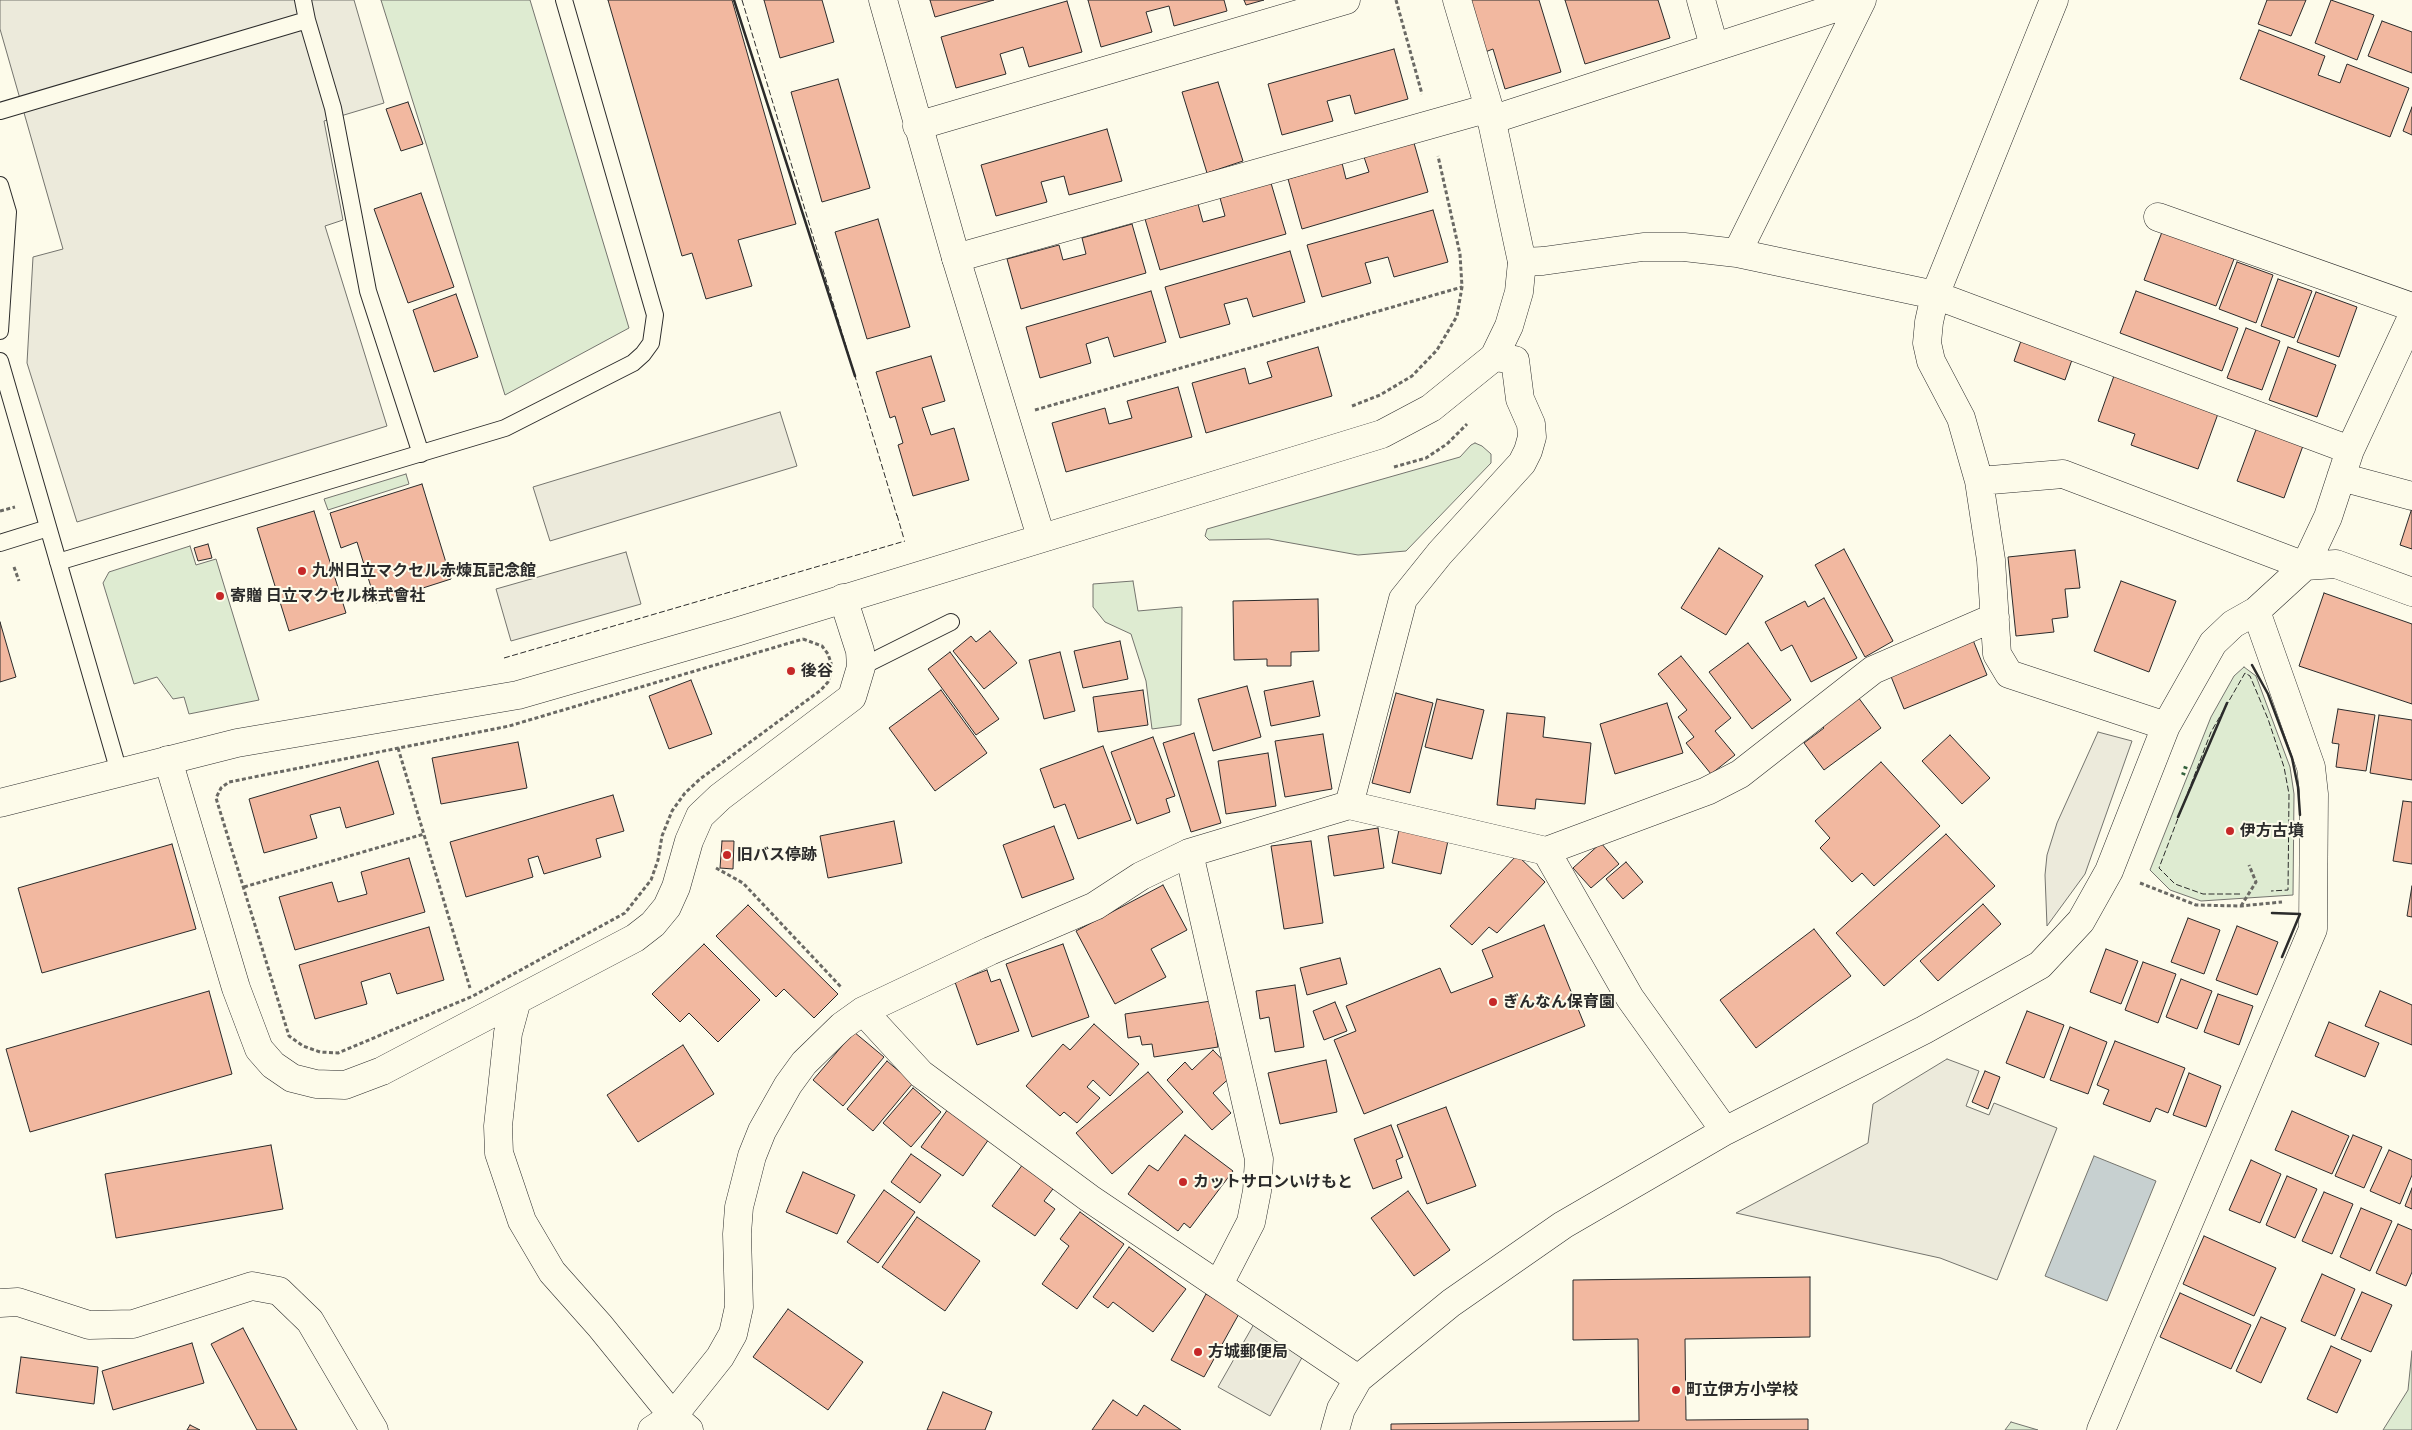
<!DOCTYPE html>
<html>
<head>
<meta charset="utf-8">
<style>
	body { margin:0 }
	canvas { display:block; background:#fdfbea }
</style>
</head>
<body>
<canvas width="2412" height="1430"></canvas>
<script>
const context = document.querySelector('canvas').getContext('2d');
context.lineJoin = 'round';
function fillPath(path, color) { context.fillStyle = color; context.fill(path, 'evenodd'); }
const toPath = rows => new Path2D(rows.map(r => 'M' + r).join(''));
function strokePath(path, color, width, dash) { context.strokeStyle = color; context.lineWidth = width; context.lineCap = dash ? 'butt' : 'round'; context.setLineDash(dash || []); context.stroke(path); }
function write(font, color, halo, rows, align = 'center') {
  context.font = font + ' Cabin,"Noto Sans JP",sans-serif'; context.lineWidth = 4; context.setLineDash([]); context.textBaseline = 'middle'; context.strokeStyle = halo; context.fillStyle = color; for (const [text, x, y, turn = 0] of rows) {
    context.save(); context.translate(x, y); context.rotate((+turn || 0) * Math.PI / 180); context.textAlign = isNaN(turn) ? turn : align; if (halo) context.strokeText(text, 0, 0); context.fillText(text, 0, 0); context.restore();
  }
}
const green = toPath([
	[381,0,530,0,629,328,505,395,381,0],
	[1475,443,1482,446,1491,454,1491,463,1406,551,1358,555,1269,539,1209,540,1205,536,1207,529,1460,457,1471,445,1475,443],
	[406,474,409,484,328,510,324,499,406,474],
	[190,546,196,565,216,559,259,700,189,714,184,697,173,699,157,677,134,684,103,583,109,572,190,546],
	[1133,581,1138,611,1182,607,1181,725,1152,729,1146,681,1131,634,1105,622,1093,607,1093,584,1133,581],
	[2244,667,2256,676,2290,767,2294,794,2293,895,2201,901,2170,890,2150,870,2211,717,2234,676,2244,667],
	[2412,1351,2412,1430,2383,1430,2408,1390,2412,1351],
	[2011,1422,2038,1430,2005,1430,2011,1422]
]);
fillPath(green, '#deebd1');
strokePath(green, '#74746e', 1);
const parking = toPath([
	[0,0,354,0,384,103,324,121,343,220,325,226,387,426,77,522,27,363,33,257,63,249,0,29,0,0],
	[780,412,797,466,550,541,533,487,780,412],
	[626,552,641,604,511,641,496,589,626,552],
	[2098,732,2132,741,2085,874,2047,926,2045,875,2047,855,2057,823,2098,732],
	[1947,1059,1979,1071,1966,1106,1989,1115,1994,1103,2057,1128,1997,1280,1940,1258,1736,1213,1868,1143,1873,1104,1947,1059],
	[1254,1324,1305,1352,1270,1416,1218,1387,1254,1324]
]);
fillPath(parking, '#eceadb');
strokePath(parking, '#74746e', 1);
const water = toPath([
	[2094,1156,2156,1181,2107,1301,2045,1276,2094,1156]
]);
fillPath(water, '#c7d0d0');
strokePath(water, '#74746e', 1);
const building = toPath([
	[608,0,732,0,796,224,738,240,752,286,706,299,692,253,682,256,608,0],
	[764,0,822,0,834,42,780,58,764,0],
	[930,0,994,0,935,17,930,0],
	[1088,0,1224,0,1227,11,1174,26,1169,6,1146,12,1152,32,1101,47,1088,0],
	[1244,0,1264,0,1246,5,1244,0],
	[1471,0,1539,0,1561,72,1505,89,1493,49,1485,52,1471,0],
	[1565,0,1658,0,1670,38,1585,64,1565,0],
	[2267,0,2306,0,2291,36,2258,24,2267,0],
	[2331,0,2374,15,2357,60,2315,43,2331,0],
	[1067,1,1082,52,1029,67,1023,47,1000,54,1006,74,956,88,941,37,1067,1],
	[2382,21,2412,32,2412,73,2368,56,2382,21],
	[2259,30,2325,56,2318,75,2340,83,2347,64,2409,88,2390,137,2240,79,2259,30],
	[1394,49,1408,99,1355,114,1350,95,1327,101,1333,121,1282,135,1268,84,1394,49],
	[838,79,870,188,822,202,791,92,838,79],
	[1218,82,1243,161,1207,173,1182,92,1218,82],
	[408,102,423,144,401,151,386,109,408,102],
	[2412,107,2412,135,2403,131,2412,107],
	[1107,129,1122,181,1069,195,1064,176,1041,182,1047,202,996,216,981,165,1107,129],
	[1414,143,1428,192,1302,229,1288,179,1342,163,1346,179,1369,172,1364,157,1414,143],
	[1271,183,1286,234,1160,270,1145,219,1198,204,1203,222,1225,216,1220,198,1271,183],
	[421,193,454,287,408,303,374,209,421,193],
	[1433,210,1448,262,1394,277,1388,257,1365,263,1371,283,1322,297,1307,245,1433,210],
	[878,219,910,327,867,339,835,232,878,219],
	[1132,224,1146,273,1021,309,1007,259,1059,245,1063,260,1086,254,1082,238,1132,224],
	[2162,232,2234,259,2216,306,2144,280,2162,232],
	[1290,251,1305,302,1253,317,1247,298,1224,304,1230,324,1180,338,1165,287,1290,251],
	[2237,262,2273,275,2256,323,2219,309,2237,262],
	[2278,279,2312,291,2294,338,2261,326,2278,279],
	[1151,291,1166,342,1114,357,1108,337,1086,344,1091,363,1040,378,1026,327,1151,291],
	[2136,291,2238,328,2222,371,2120,333,2136,291],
	[2316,292,2357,307,2339,357,2297,342,2316,292],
	[456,294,478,357,434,372,413,310,456,294],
	[2246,328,2280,341,2262,390,2227,378,2246,328],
	[2023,335,2074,354,2065,380,2014,361,2023,335],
	[1318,347,1332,396,1206,433,1192,383,1245,368,1249,384,1272,377,1267,362,1318,347],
	[2288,347,2336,365,2317,417,2269,400,2288,347],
	[931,356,945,401,922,408,931,435,954,428,969,480,913,496,898,445,903,443,895,416,890,418,876,372,931,356],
	[2115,373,2219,411,2198,469,2131,445,2135,434,2098,421,2115,373],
	[1178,387,1192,437,1066,472,1052,423,1105,408,1109,424,1132,418,1127,401,1178,387],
	[2257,427,2304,443,2284,498,2237,481,2257,427],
	[422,484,451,579,376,603,357,542,341,548,330,513,422,484],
	[2412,508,2412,549,2400,545,2412,508],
	[314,511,346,613,289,631,257,528,314,511],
	[208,544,212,558,198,561,194,548,208,544],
	[1719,548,1763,576,1726,635,1681,608,1719,548],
	[1844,549,1893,641,1865,657,1815,565,1844,549],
	[2075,550,2080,588,2065,589,2068,617,2052,619,2054,632,2016,636,2008,557,2075,550],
	[2121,581,2176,601,2149,672,2094,651,2121,581],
	[2324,593,2412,624,2412,704,2299,666,2324,593],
	[1824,598,1857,658,1811,682,1792,645,1781,651,1765,622,1805,601,1808,607,1824,598],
	[1318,599,1319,651,1291,652,1291,666,1267,666,1267,659,1234,660,1233,601,1318,599],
	[0,622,16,677,0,682,0,622],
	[990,631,1017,663,984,689,953,651,971,636,976,642,990,631],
	[1971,635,1987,675,1904,709,1888,669,1971,635],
	[1120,641,1128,679,1083,688,1074,651,1120,641],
	[1748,643,1791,700,1752,729,1709,672,1748,643],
	[950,652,999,719,976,735,928,669,950,652],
	[1060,652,1075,711,1044,719,1029,660,1060,652],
	[1681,656,1731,718,1715,731,1735,755,1711,774,1686,743,1694,737,1678,717,1687,710,1658,674,1681,656],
	[691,680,712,734,669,749,649,696,691,680],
	[1313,681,1320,716,1271,726,1264,691,1313,681],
	[1247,686,1261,737,1213,751,1198,699,1247,686],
	[941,690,987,753,935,791,889,728,941,690],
	[1143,690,1148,725,1098,732,1093,697,1143,690],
	[1396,693,1433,703,1410,793,1372,783,1396,693],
	[1858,697,1881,728,1824,770,1804,743,1824,728,1821,725,1858,697],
	[1437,699,1484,710,1472,759,1425,747,1437,699],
	[1667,703,1683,753,1615,774,1600,724,1667,703],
	[2338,709,2375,715,2366,771,2336,767,2339,744,2332,743,2338,709],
	[1507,713,1545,717,1543,737,1591,743,1585,804,1536,799,1535,809,1497,805,1507,713],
	[2379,715,2412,720,2412,780,2370,773,2379,715],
	[1194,733,1221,823,1191,832,1163,743,1194,733],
	[1323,734,1332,789,1285,797,1275,741,1323,734],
	[1950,735,1990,778,1962,804,1922,761,1950,735],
	[1153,737,1175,796,1166,799,1170,812,1137,824,1111,752,1153,737],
	[518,742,527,788,441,804,432,758,518,742],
	[1103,746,1131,820,1078,839,1065,804,1054,808,1040,769,1103,746],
	[1268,753,1276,806,1226,814,1218,761,1268,753],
	[378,761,394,814,346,828,340,807,310,815,317,838,264,853,249,799,378,761],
	[1881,762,1940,826,1874,886,1862,873,1852,882,1820,848,1830,838,1815,821,1881,762],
	[613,795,624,831,596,839,601,857,544,874,538,856,528,859,533,877,466,897,450,842,613,795],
	[2403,801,2412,802,2412,864,2393,861,2403,801],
	[894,821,902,863,828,878,820,836,894,821],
	[1400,825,1449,836,1441,874,1392,863,1400,825],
	[1054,826,1074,879,1022,898,1003,845,1054,826],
	[1378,828,1384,868,1334,876,1328,836,1378,828],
	[1946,834,1995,886,1884,986,1836,933,1946,834],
	[722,841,734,841,733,869,720,868,722,841],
	[1311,841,1323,923,1284,929,1271,846,1311,841],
	[1601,843,1619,864,1591,888,1573,868,1601,843],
	[172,844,196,929,42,973,18,888,172,844],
	[1517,855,1545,882,1497,933,1489,927,1472,945,1450,926,1517,855],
	[409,858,425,912,295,950,279,897,332,882,338,902,367,894,361,872,409,858],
	[1626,862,1643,882,1623,899,1606,879,1626,862],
	[1163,885,1187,930,1151,949,1166,977,1115,1004,1076,931,1163,885],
	[2412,886,2412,917,2407,916,2412,886],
	[1983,904,2001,924,1938,981,1920,961,1983,904],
	[748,905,838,994,814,1018,784,989,776,997,716,936,748,905],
	[2188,918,2220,930,2204,974,2171,962,2188,918],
	[1544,925,1585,1026,1364,1114,1334,1040,1356,1031,1346,1006,1440,968,1451,993,1493,977,1482,950,1544,925],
	[2237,926,2278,942,2257,995,2216,980,2237,926],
	[429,927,444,980,397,994,390,973,361,982,367,1004,315,1019,299,965,429,927],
	[1814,929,1851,976,1756,1048,1720,1000,1814,929],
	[704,944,760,1000,718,1042,689,1013,680,1022,652,994,704,944],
	[1063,944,1089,1017,1032,1037,1006,964,1063,944],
	[2106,949,2138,961,2121,1004,2090,992,2106,949],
	[1340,958,1347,984,1307,995,1300,968,1340,958],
	[2143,962,2176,974,2158,1023,2125,1010,2143,962],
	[987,970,991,982,1000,979,1019,1031,977,1045,955,982,987,970],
	[2181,979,2212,991,2197,1029,2166,1017,2181,979],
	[1295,985,1304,1047,1275,1052,1269,1017,1260,1019,1256,991,1295,985],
	[209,991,232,1074,30,1132,6,1049,209,991],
	[2380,991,2412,1005,2412,1045,2365,1026,2380,991],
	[2218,994,2253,1006,2239,1045,2204,1032,2218,994],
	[1211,1001,1218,1047,1154,1057,1152,1044,1142,1045,1140,1036,1128,1038,1125,1014,1211,1001],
	[1335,1002,1347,1031,1324,1040,1313,1011,1335,1002],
	[2027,1011,2064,1025,2044,1078,2006,1063,2027,1011],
	[2329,1022,2379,1043,2365,1077,2315,1056,2329,1022],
	[1094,1024,1139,1064,1110,1096,1093,1080,1087,1087,1100,1098,1077,1123,1064,1112,1060,1116,1026,1086,1063,1044,1070,1050,1094,1024],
	[2070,1027,2107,1042,2088,1094,2050,1080,2070,1027],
	[854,1032,884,1057,843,1106,813,1080,854,1032],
	[2115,1041,2185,1068,2168,1113,2156,1108,2150,1122,2103,1104,2109,1090,2097,1085,2115,1041],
	[683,1045,714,1094,638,1142,607,1095,683,1045],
	[1213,1050,1235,1073,1213,1093,1231,1113,1212,1130,1167,1080,1185,1062,1192,1070,1213,1050],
	[1326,1060,1337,1112,1280,1124,1268,1073,1326,1060],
	[887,1061,913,1083,873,1131,847,1109,887,1061],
	[1985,1071,2000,1077,1988,1109,1972,1102,1985,1071],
	[1148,1072,1183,1112,1112,1174,1076,1133,1148,1072],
	[2189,1073,2221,1086,2206,1127,2173,1115,2189,1073],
	[913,1088,941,1112,911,1147,883,1123,913,1088],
	[1446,1107,1476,1186,1427,1204,1397,1125,1446,1107],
	[948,1109,989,1139,963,1176,921,1147,948,1109],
	[2292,1111,2349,1136,2332,1174,2275,1150,2292,1111],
	[1391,1125,1403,1157,1396,1160,1402,1178,1373,1189,1354,1139,1391,1125],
	[1185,1135,1233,1171,1190,1228,1184,1223,1178,1231,1128,1194,1149,1165,1158,1171,1185,1135],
	[2353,1135,2382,1147,2364,1188,2335,1176,2353,1135],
	[271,1145,283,1209,116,1238,105,1174,271,1145],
	[2389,1150,2412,1160,2412,1175,2400,1204,2370,1191,2389,1150],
	[911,1154,941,1175,920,1203,891,1182,911,1154],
	[1026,1160,1058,1182,1044,1201,1055,1209,1035,1236,992,1206,1026,1160],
	[2251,1160,2281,1174,2260,1223,2229,1210,2251,1160],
	[803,1172,855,1195,837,1234,786,1212,803,1172],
	[2287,1176,2317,1189,2295,1238,2266,1225,2287,1176],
	[2412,1188,2412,1209,2405,1206,2412,1188],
	[884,1190,915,1212,878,1263,847,1242,884,1190],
	[1408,1191,1450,1250,1414,1276,1371,1218,1408,1191],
	[2324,1192,2353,1204,2332,1254,2302,1241,2324,1192],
	[2361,1208,2392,1221,2370,1271,2340,1257,2361,1208],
	[1080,1212,1124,1244,1077,1309,1042,1284,1069,1246,1060,1239,1080,1212],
	[917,1217,980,1261,945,1311,882,1267,917,1217],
	[2398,1224,2412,1230,2412,1272,2406,1286,2376,1273,2398,1224],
	[2204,1236,2276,1268,2254,1316,2183,1284,2204,1236],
	[1129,1247,1186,1289,1153,1332,1113,1302,1108,1308,1093,1297,1129,1247],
	[2322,1274,2355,1289,2335,1336,2301,1321,2322,1274],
	[1810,1277,1810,1337,1685,1339,1686,1420,1808,1419,1808,1430,1391,1430,1391,1424,1639,1421,1638,1339,1573,1340,1573,1280,1810,1277],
	[2362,1292,2392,1305,2371,1352,2341,1339,2362,1292],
	[2180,1293,2251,1325,2231,1369,2160,1337,2180,1293],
	[1206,1294,1240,1312,1204,1377,1171,1360,1206,1294],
	[788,1309,863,1362,828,1410,753,1357,788,1309],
	[2261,1317,2286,1328,2261,1383,2236,1371,2261,1317],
	[243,1328,297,1430,257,1430,211,1344,243,1328],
	[192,1343,204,1383,113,1410,102,1371,192,1343],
	[2331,1346,2361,1360,2337,1413,2307,1399,2331,1346],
	[21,1357,98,1367,94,1404,16,1393,21,1357],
	[943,1392,992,1412,985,1430,927,1430,943,1392],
	[1113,1400,1137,1416,1144,1405,1181,1430,1092,1430,1113,1400],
	[190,1425,200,1430,187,1430,190,1425]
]);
fillPath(building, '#f2b8a0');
strokePath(building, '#2b2b2b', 1);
const lane = toPath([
	[303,0,307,20,333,108,368,291,421,454],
	[0,111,307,20],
	[0,185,8,212,0,331],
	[0,361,119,772],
	[0,543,48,528],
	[58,562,505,428,633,363,643,354,651,343,655,315,564,0],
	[861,667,951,622]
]);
const street = toPath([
	[1701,0,1714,46],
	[1491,120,1860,0],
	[917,126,1346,0],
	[2158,217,2412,307],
	[1737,253,1862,0],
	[956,258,1489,108],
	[1522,262,1543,261,1643,247,1684,247,1737,253,1935,295,2350,450],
	[2341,477,2412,496],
	[1979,481,2063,474,2305,566,2336,564,2412,592],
	[2166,726,2213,643,2233,624,2256,611],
	[168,760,236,988,259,1049,273,1065,292,1078,316,1084,345,1085,382,1071,635,938,653,924,667,907,676,887,689,841,700,816,720,797,852,697,861,667,860,651,843,598],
	[1349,805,1403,599,1440,553,1522,463,1528,451,1532,437,1531,424,1520,399,1515,360,1494,357],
	[1546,851,1630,998,1725,1131],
	[1189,853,1259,1159,1257,1191,1251,1222,1219,1284],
	[517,1000,508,1033,498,1126,499,1153,522,1221,552,1272,600,1326,673,1416,689,1430],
	[863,1011,921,1074,1089,1198,1358,1379],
	[0,1303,18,1302,89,1325,133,1324,252,1286,279,1291,310,1321,374,1430],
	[652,1430,673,1416,720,1357,733,1334,739,1307,737,1234,739,1207,752,1156,762,1131,788,1085,804,1063,842,1026,863,1011,990,951,1095,906,1141,876,1189,853,1349,805,1546,851,1707,791,1740,774,1873,670,1995,617],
	[1335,1430,1341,1409,1358,1379,1451,1303,1563,1225,1725,1131,1924,1030,2040,965,2081,921,2109,871,2166,726,2009,674,1997,654,1991,560,1979,481,1961,418,1931,361,1927,343,1929,322,1935,295,2054,0],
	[2101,1430,2313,929,2314,794,2311,767,2256,611,2305,566,2328,517,2350,450,2412,317]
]);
const secondary = toPath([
	[883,0,956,258,1041,537],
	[0,803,237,743,518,695,736,632,1382,434,1431,408,1494,357,1509,326,1519,292,1522,262,1489,108,1457,0]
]);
strokePath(lane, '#2b2b2b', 18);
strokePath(street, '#2b2b2b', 29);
strokePath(secondary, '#2b2b2b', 29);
strokePath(toPath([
	[1396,0,1422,94],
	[1352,406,1380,395,1412,376,1437,350,1457,316,1462,287,1460,254,1438,156],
	[1035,410,1462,287],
	[1394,467,1426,458,1447,444,1467,424],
	[0,511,15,507],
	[14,567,19,581],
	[803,639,822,646,828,654,831,663,831,673,828,682,821,690,700,779,685,793,672,811,662,836,658,860,651,880,625,913,473,996,338,1053,320,1052,303,1046,289,1036,216,798,221,788,229,782,509,726,803,639],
	[398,748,470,988],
	[716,868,743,883,841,987],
	[2140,883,2196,905,2241,906,2282,902],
	[244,887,424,834],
	[2241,906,2256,882,2249,865]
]), '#6a6964', 3, [4, 2.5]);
strokePath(lane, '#fdfbea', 16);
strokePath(street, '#fdfbea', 28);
strokePath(secondary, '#fdfbea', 28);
strokePath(toPath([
	[2183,775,2186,766]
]), '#34623c', 4, [2.5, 4]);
strokePath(toPath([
	[742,0,897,516],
	[897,515,904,539],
	[504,658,905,541],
	[2240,894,2203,894,2175,884,2159,868,2211,732,2245,673,2250,676,2268,719,2284,767,2289,794,2288,890,2271,891]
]), '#2b2b2b', 1, [6, 2.5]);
strokePath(toPath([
	[734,0,855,376],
	[2252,665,2268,694,2292,758,2298,787,2300,815],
	[2178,817,2227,703],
	[2272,913,2300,914,2282,957]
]), '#2b2b2b', 2.5);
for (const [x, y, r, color] of [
	[302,571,5,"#c62828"],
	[220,596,5,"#c62828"],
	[791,671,5,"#c62828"],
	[2230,831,5,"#c62828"],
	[727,855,5,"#c62828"],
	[1493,1002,5,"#c62828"],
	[1183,1182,5,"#c62828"],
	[1198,1352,5,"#c62828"],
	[1676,1390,5,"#c62828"]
]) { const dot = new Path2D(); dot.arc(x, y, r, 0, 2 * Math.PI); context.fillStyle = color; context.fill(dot); strokePath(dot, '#fdfbea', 2); }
write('bold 16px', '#2b2b2b', '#fdfbea', [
	["九州日立マクセル赤煉瓦記念館",312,571],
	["寄贈 日立マクセル株式會社",230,596],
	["後谷",801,671],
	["伊方古墳",2240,831],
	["旧バス停跡",737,855],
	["ぎんなん保育園",1503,1002],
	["カットサロンいけもと",1193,1182],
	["方城郵便局",1208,1352],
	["町立伊方小学校",1686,1390]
], 'left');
</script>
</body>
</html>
